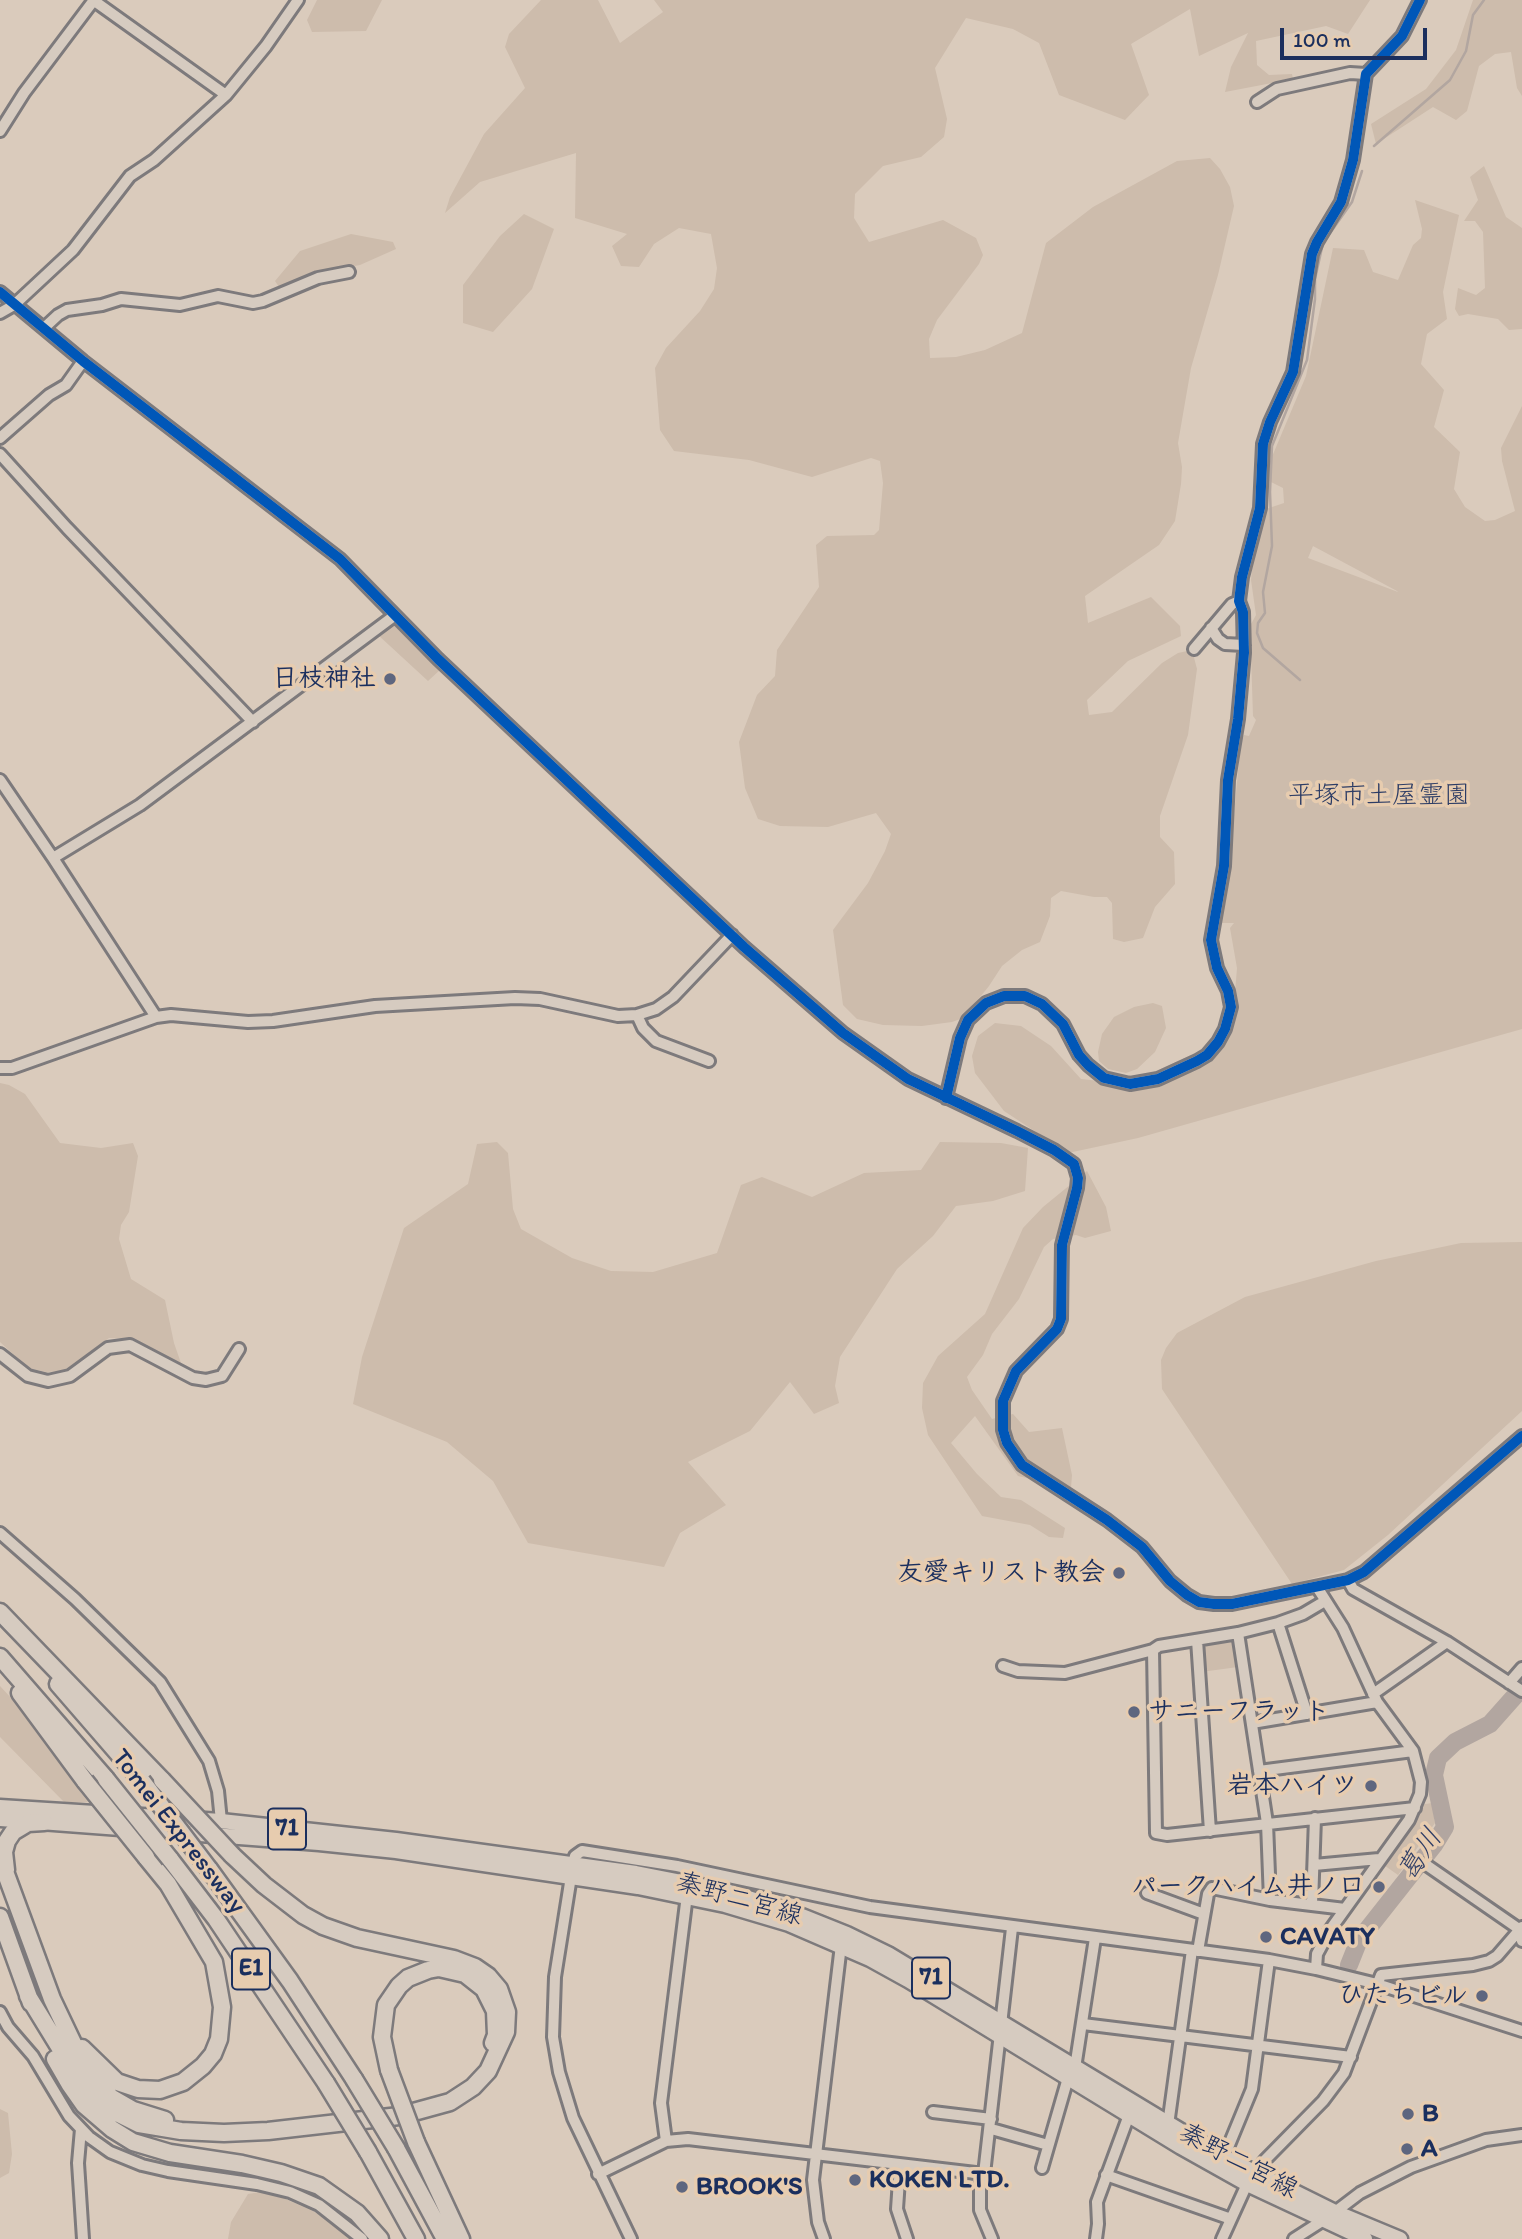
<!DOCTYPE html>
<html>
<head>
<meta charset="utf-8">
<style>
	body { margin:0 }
	#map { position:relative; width:1522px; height:2239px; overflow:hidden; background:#dacbbc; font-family:Itim,sans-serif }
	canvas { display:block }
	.scale { position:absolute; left:1280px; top:28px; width:147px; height:32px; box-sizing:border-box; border:4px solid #1b2f5e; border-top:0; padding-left:9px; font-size:21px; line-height:24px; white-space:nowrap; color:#1b2f5e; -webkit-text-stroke:5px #e7ccaf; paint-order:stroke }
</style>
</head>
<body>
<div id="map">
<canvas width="1522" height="2239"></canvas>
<div class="scale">100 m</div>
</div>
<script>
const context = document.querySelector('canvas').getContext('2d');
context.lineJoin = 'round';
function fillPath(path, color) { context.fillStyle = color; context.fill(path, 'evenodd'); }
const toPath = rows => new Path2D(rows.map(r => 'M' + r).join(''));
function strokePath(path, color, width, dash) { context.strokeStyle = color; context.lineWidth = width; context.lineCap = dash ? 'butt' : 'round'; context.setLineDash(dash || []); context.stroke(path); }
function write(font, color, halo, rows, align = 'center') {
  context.font = font + ' Itim,"Klee One",sans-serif'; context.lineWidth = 7; context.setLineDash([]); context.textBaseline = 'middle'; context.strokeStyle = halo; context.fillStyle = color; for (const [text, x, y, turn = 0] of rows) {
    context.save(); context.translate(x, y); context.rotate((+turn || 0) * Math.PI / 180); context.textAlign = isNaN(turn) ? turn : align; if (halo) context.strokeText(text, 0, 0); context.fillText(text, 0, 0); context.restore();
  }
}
fillPath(toPath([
	[317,0,382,0,366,31,312,32,307,20],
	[541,0,598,0,620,43,663,12,654,0,1370,0,1348,34,1326,26,1256,41,1257,65,1269,75,1292,74,1293,79,1225,92,1231,67,1248,33,1199,56,1190,9,1131,44,1149,95,1125,120,1059,95,1039,43,1013,29,966,18,935,68,947,119,944,137,921,157,883,166,855,194,854,218,869,242,943,220,976,238,983,255,979,264,937,320,929,339,930,358,956,357,985,350,1022,333,1046,243,1093,207,1177,161,1210,158,1220,169,1230,187,1234,206,1218,275,1191,368,1178,443,1182,467,1181,484,1175,521,1159,545,1085,596,1088,623,1151,597,1180,626,1181,636,1128,661,1087,700,1089,715,1112,712,1162,663,1178,653,1192,650,1197,669,1188,735,1160,816,1160,837,1174,852,1175,884,1155,907,1143,938,1124,942,1113,939,1112,903,1107,897,1094,897,1061,891,1051,898,1050,916,1040,942,1022,950,1002,966,989,986,963,1018,952,1022,922,1026,883,1025,857,1019,843,1005,833,930,868,883,885,851,891,834,876,813,828,827,780,826,758,819,745,788,739,742,757,695,775,676,777,650,819,587,816,545,827,536,874,535,879,530,883,483,880,461,871,458,812,477,749,460,674,451,660,430,655,368,666,348,700,311,714,289,717,268,711,234,679,228,654,244,639,267,621,266,612,246,627,234,575,218,576,153,480,182,445,213,450,197,484,134,525,88,505,47,509,34],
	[1473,0,1522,0,1522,96,1517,88,1511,52,1495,54,1479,66,1467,111,1456,120,1433,107,1376,144,1371,124,1426,89,1456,50],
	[1484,166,1506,217,1522,228,1522,329,1509,330,1498,319,1468,314,1459,316,1455,309,1458,288,1476,295,1485,288,1483,232,1475,221,1464,221,1478,200,1470,177],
	[1415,200,1459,215,1443,292,1447,319,1427,334,1421,364,1444,390,1434,427,1460,452,1454,489,1465,507,1485,521,1495,520,1515,511,1502,461,1501,448,1522,406,1522,1029,1138,1138,1068,1153,1004,1111,975,1073,972,1056,978,1036,995,1023,1021,1026,1051,1046,1081,1079,1127,1084,1218,1043,1234,1005,1237,968,1230,928,1234,923,1221,923,1230,857,1241,740,1244,735,1249,736,1256,720,1253,716,1250,626,1256,615,1251,580,1257,512,1284,503,1283,488,1263,478,1306,376,1333,248,1364,250,1373,272,1398,280,1413,245,1421,238,1422,229],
	[1313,546,1397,591,1398,592,1308,558],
	[524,214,554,229,532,289,493,332,463,323,463,285,500,236],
	[351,234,393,242,396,249,360,265,317,273,279,287,275,281,300,251],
	[388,624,396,624,441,669,428,681,377,634],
	[1153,1003,1162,1006,1166,1028,1155,1052,1137,1069,1126,1073,1108,1069,1099,1061,1098,1052,1102,1034,1114,1017,1134,1007],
	[0,1083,9,1085,25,1094,60,1143,101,1148,133,1143,138,1156,129,1212,121,1225,119,1239,131,1279,165,1300,174,1343,182,1366,133,1339,109,1338,65,1371,46,1372,28,1368,0,1342],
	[497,1142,508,1153,513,1209,521,1229,572,1258,611,1271,653,1272,717,1253,741,1185,762,1177,812,1197,864,1173,921,1170,940,1142,1001,1143,1028,1148,1025,1191,993,1201,956,1206,933,1236,897,1269,840,1357,835,1386,839,1403,814,1414,790,1382,750,1431,688,1462,726,1505,680,1533,664,1567,528,1543,493,1481,447,1442,353,1404,362,1357,404,1228,468,1184,477,1144],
	[1087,1171,1106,1207,1111,1231,1085,1238,1076,1235,1053,1239,1044,1247,1019,1299,992,1334,983,1355,967,1377,972,1390,992,1419,1013,1414,1029,1432,1062,1428,1072,1475,1071,1488,1018,1476,975,1416,951,1443,977,1474,1001,1497,1021,1500,1065,1528,1063,1538,1049,1537,1030,1525,982,1516,928,1435,922,1408,923,1383,938,1356,985,1314,1023,1228,1043,1207],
	[1522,1242,1522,1411,1388,1535,1344,1570,1292,1584,1162,1389,1161,1360,1166,1348,1177,1333,1245,1297,1376,1261,1461,1243],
	[1230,1637,1234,1641,1238,1667,1201,1672,1199,1647,1203,1642],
	[0,1686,12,1699,88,1802,65,1803,0,1737],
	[1432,1803,1435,1823,1398,1875,1381,1863,1419,1805],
	[0,2109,8,2113,12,2154,9,2173,0,2178],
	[267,2191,313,2211,345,2232,350,2239,228,2239,231,2222,248,2194]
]), '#cdbcac');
strokePath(toPath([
	[1374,146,1450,80,1466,51,1473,15,1484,0],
	[1300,680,1263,648,1257,633,1258,623,1265,613,1263,592,1272,546,1270,492,1272,446,1307,360,1315,299,1315,279,1323,243,1352,202,1362,171]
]), '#b2a6a0', 2.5);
strokePath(toPath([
	[1349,1965,1359,1940,1434,1845,1445,1827,1434,1775,1438,1758,1455,1742,1490,1724,1522,1688]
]), '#b2a6a0', 18);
const minor = toPath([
	[93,0,226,95],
	[1257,102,1277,89,1350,73,1366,74],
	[0,131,24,93,94,0],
	[0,292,83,361,340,559,438,659,744,947,843,1033,908,1079,1017,1131,1054,1150,1074,1164,1078,1178,1077,1188,1062,1245,1061,1319,1057,1329,1016,1371,1003,1401,1003,1430,1007,1443,1022,1465,1107,1520,1142,1547,1170,1581,1187,1595,1199,1602,1214,1604,1232,1604,1348,1580,1364,1572,1522,1436],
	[0,313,14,305,73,250,130,176,154,160,226,95,266,46,298,0],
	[44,328,58,315,67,310,102,305,121,299,180,305,218,296,253,303,263,301,318,278,349,272],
	[0,438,49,395,66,385,83,361],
	[0,454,67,528,253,722],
	[1211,628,1218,639,1225,644,1244,645],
	[1194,649,1232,604,1239,601],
	[0,780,53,858,156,1017],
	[53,858,140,805,394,616],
	[637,1015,643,1028,656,1041,709,1061],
	[0,1068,12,1068,156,1017,171,1015,248,1022,273,1021,375,1006,515,998,540,999,618,1016,637,1015,656,1009,673,997,732,935],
	[946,1098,960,1038,968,1020,986,1003,1004,996,1025,996,1042,1004,1063,1024,1079,1055,1088,1065,1104,1078,1130,1084,1158,1079,1197,1061,1207,1055,1218,1042,1225,1029,1231,1007,1228,991,1217,968,1211,940,1224,866,1228,780,1238,719,1244,653,1243,612,1239,601,1242,577,1260,508,1263,444,1270,422,1293,372,1312,254,1317,242,1341,202,1353,160,1366,74,1402,36,1420,0],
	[0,1354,28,1376,48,1381,70,1376,108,1348,130,1345,193,1378,206,1380,222,1376,239,1349],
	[0,1533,75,1599,160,1682,209,1761,218,1791,221,1821],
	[1348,1580,1353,1589,1447,1642,1522,1691],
	[1278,1623,1307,1714],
	[1238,1633,1267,1823,1270,1900],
	[1197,1640,1210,1831],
	[1153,1650,1156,1833,1167,1835,1415,1808],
	[1003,1666,1018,1671,1065,1673,1153,1650,1159,1646,1238,1633,1278,1623,1303,1614,1325,1601],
	[1509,1683,1522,1668],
	[1373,1694,1447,1642],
	[1252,1723,1377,1702],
	[1259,1771,1413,1751],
	[1425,1864,1519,1929,1522,1941],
	[1314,1865,1379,1859],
	[1147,1893,1204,1914],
	[1312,1904,1315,1818],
	[1198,1951,1208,1894,1212,1888,1270,1900,1345,1909],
	[1316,1969,1317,1954,1330,1930,1409,1820,1420,1794,1421,1782,1413,1751,1377,1702,1343,1628,1317,1587],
	[0,2012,8,2027,33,2056,69,2116,89,2137,110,2152,142,2165,168,2171,257,2184,290,2192,319,2205,362,2239],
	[1083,2024,1351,2057],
	[1075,2068,1095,1938],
	[933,2112,991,2119],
	[1168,2125,1192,1950],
	[81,2129,78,2163,83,2239],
	[995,2130,1048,2145],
	[666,2141,661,2103,687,1895],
	[1224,2157,1252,2089,1269,1960],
	[900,2165,897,2209,907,2239],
	[1042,2168,1068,2078],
	[598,2174,666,2141,688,2139,984,2174],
	[1106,2175,1231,2219],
	[1335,2212,1360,2193,1411,2167,1486,2140,1522,2135],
	[631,2239,573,2118,559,2072,553,2037,555,1977,573,1864,575,1856,582,1851,677,1866,870,1907,1269,1960,1316,1969,1377,1984,1522,2031],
	[824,2239,818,2222,813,2180,841,1945],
	[992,2239,980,2210,980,2187,984,2174,1012,1928],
	[1096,2239,1098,2224,1097,2202,1129,2115],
	[1222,2239,1247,2184,1265,2160,1323,2101,1344,2073,1381,1975,1473,1965,1489,1961,1497,1956,1522,1927],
	[1294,2239,1322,2221]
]);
const major = toPath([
	[0,1807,221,1821,396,1840,636,1873,723,1890,792,1912,847,1934,888,1954,1224,2157,1335,2212,1400,2239],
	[0,1819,319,1843,396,1851,638,1887,725,1905,789,1924,870,1959,908,1980,1181,2147,1247,2184,1365,2239]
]);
const highway = toPath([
	[0,1612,162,1780],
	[0,1657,106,1779],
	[58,1684,142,1781],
	[20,1693,85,1781],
	[0,1858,52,1999,82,2062,95,2082,112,2098,133,2110,165,2120],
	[170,1859,216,1919,326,2083],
	[209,1869,290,1981,354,2079],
	[6,1870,4,1852,7,1841,13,1832,28,1823,44,1822],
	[0,1917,31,2003],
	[28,1996,74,2071,96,2097,115,2112,139,2124,181,2131,224,2133,268,2131,399,2116,450,2102,473,2087,488,2071,506,2032,507,2012,499,1989,488,1976,475,1967,454,1959,357,1938,323,1926,303,1915,264,1885,232,1855],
	[82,2048,117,2082,138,2089,160,2090,183,2082,203,2066,213,2054,219,2039,222,2007,214,1962,168,1884,146,1857],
	[55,2059,70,2085,84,2105,112,2129,133,2142,170,2153,242,2164,281,2173,319,2186,357,2213,380,2239],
	[389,2070,382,2037,386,2005,399,1986,408,1978,428,1970,439,1968,465,1974,484,1989,495,2011,496,2035,493,2043],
	[416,2142,461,2239],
	[396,2148,445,2239],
	[368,2152,416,2239]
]);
strokePath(minor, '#7d7a7c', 16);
strokePath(major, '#7d7a7c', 19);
strokePath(highway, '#7d7a7c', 21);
strokePath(minor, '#d6cbc0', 10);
strokePath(major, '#d6cbc0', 14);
strokePath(highway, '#d6cbc0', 16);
const highwayBridge = toPath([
	[106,1779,170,1859],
	[162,1780,232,1855],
	[85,1781,146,1857],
	[142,1781,209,1869],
	[389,2070,416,2142],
	[354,2079,396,2148],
	[326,2083,368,2152]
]);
strokePath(highwayBridge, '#7d7a7c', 21, []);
strokePath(highwayBridge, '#d6cbc0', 16);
strokePath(toPath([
	[0,292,83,361,340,559,438,659,744,947,843,1033,908,1079,1017,1131,1054,1150,1074,1164,1078,1178,1077,1188,1062,1245,1061,1319,1057,1329,1016,1371,1003,1401,1003,1430,1007,1443,1022,1465,1107,1520,1142,1547,1170,1581,1187,1595,1199,1602,1214,1604,1232,1604,1348,1580,1364,1572,1522,1436],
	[946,1098,960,1038,968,1020,986,1003,1004,996,1025,996,1042,1004,1063,1024,1079,1055,1088,1065,1104,1078,1130,1084,1158,1079,1197,1061,1207,1055,1218,1042,1225,1029,1231,1007,1228,991,1217,968,1211,940,1224,866,1228,780,1238,719,1244,653,1243,612,1239,601,1242,577,1260,508,1263,444,1270,422,1293,372,1312,254,1317,242,1341,202,1353,160,1366,74,1402,36,1420,0]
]), '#0057b8', 10);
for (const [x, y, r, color] of [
	[390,679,7,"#5e667f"],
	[1119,1573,7,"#5e667f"],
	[1134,1712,7,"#5e667f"],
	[1371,1786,7,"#5e667f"],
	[1379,1887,7,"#5e667f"],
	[1266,1937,7,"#5e667f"],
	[1482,1996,7,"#5e667f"],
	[1408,2114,7,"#5e667f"],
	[1407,2149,7,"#5e667f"],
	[855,2180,7,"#5e667f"],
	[682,2187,7,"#5e667f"]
]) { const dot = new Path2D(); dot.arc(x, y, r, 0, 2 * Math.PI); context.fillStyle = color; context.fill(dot); strokePath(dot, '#e7ccaf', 2.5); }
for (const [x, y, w] of [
	[287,1829,38],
	[251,1969,38],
	[931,1978,38]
]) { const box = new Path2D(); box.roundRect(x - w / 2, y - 20.5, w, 41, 5); context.fillStyle = '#e7ccaf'; context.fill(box); strokePath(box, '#1b2f5e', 2); }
write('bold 24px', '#1b2f5e', null, [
	["71",287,1829],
	["E1",251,1969],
	["71",931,1978]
]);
write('bold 26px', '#1b2f5e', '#e7ccaf', [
	["日枝神社",376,679,"right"],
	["友愛キリスト教会",1105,1573,"right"],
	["サニーフラット",1148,1712],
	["岩本ハイツ",1357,1786,"right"],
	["パークハイム井ノ口",1365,1887,"right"],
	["CAVATY",1280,1937],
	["ひたちビル",1468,1996,"right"],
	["B",1422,2114],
	["A",1421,2149],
	["KOKEN LTD.",869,2180],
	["BROOK'S",696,2187]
], 'left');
write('26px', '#2c3c65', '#e7ccaf', [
	["平塚市土屋霊園",1379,796]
]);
write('26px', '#1b2f5e', '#e7ccaf', [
	["Tomei Expressway",178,1832,52],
	["秦野二宮線",739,1900,16],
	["秦野二宮線",1238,2162,28]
]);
write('italic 28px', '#2f3e66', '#e7ccaf', [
	["葛川",1421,1855,-56]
]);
</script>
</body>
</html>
